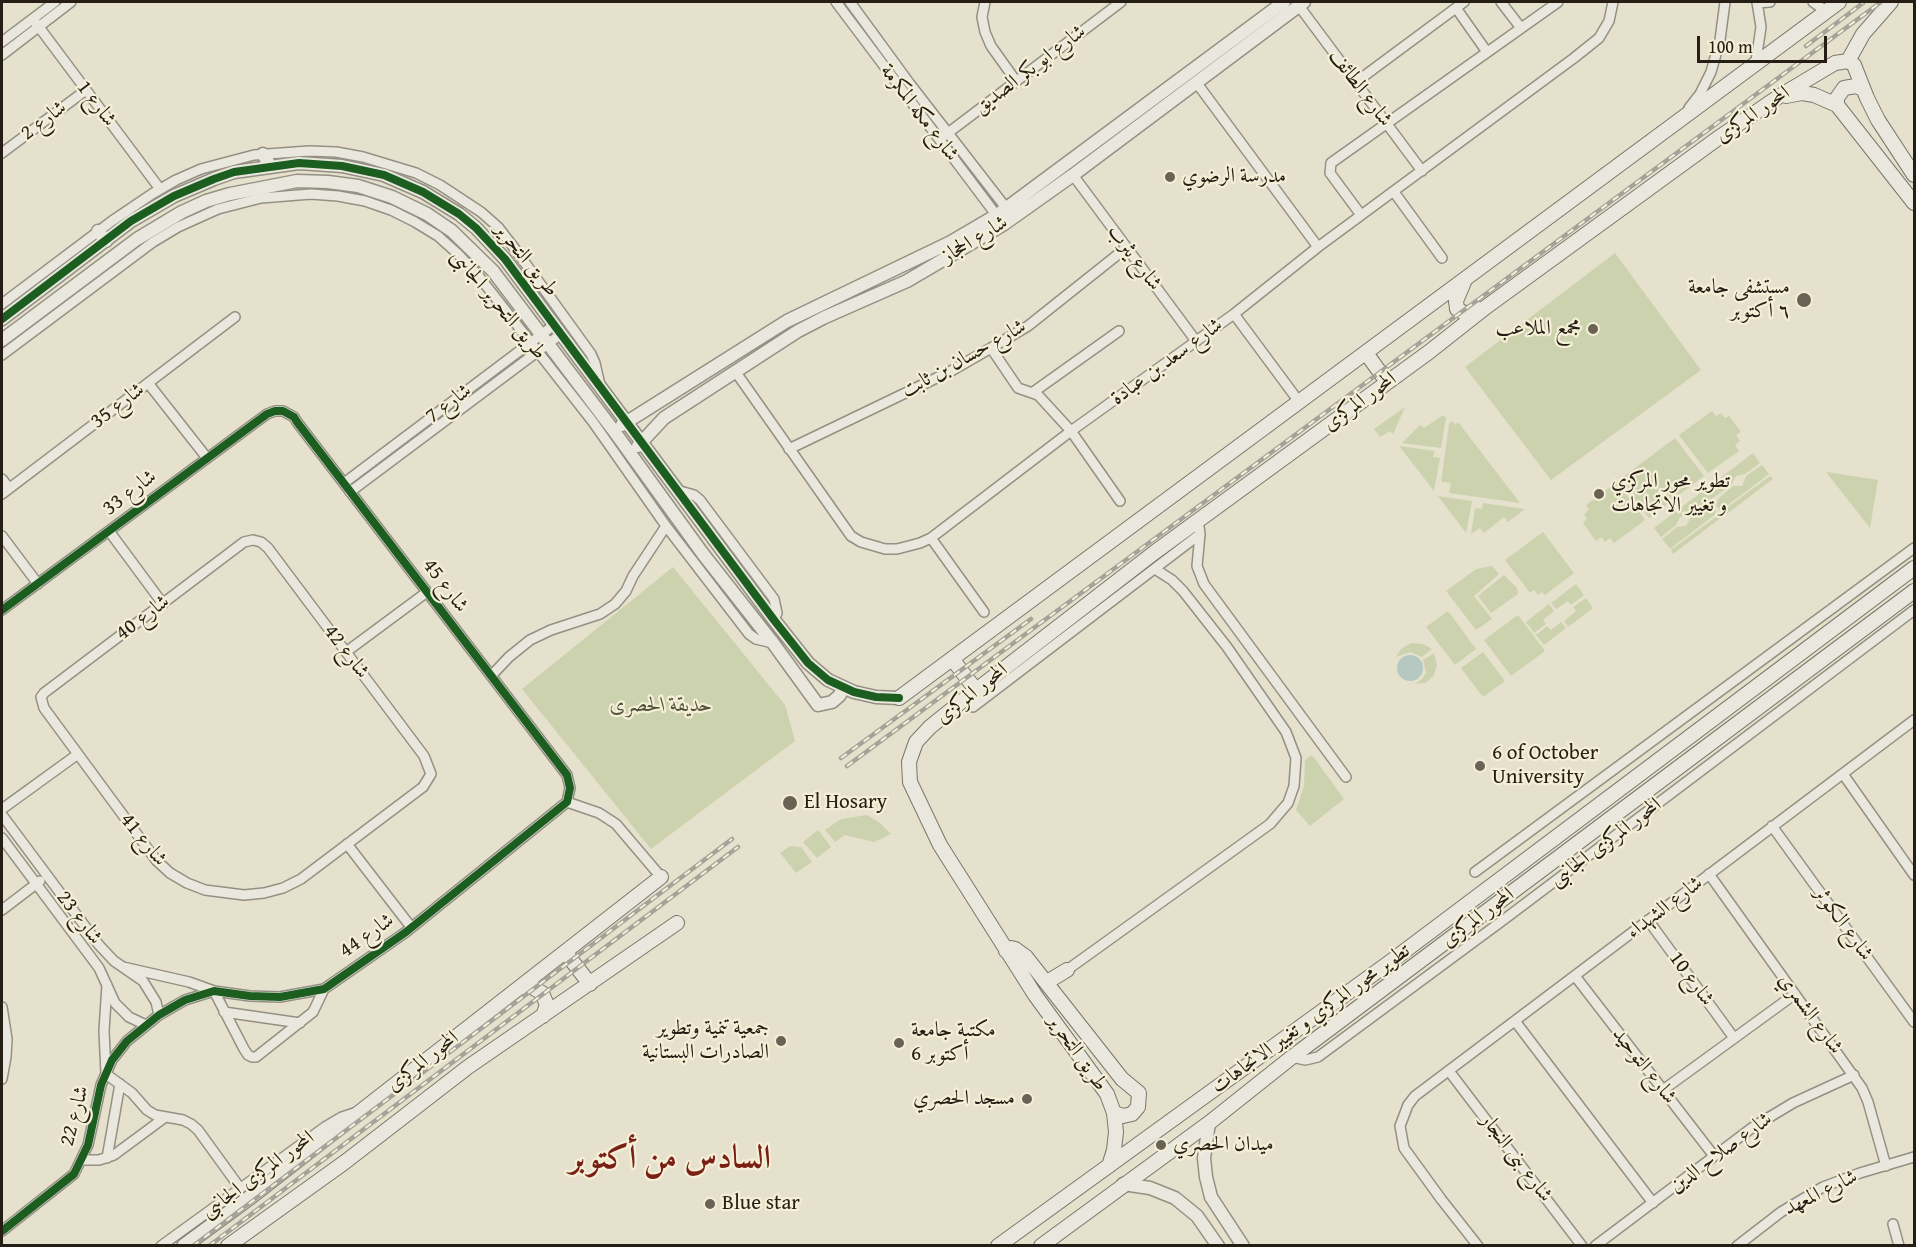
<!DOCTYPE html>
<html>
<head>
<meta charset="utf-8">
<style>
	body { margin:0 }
	#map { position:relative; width:1916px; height:1247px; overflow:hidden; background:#e6e1cc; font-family:"Gentium Book Plus",serif }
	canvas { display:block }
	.frame { position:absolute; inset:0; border:3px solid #261e15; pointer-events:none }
	.scale { position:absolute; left:1697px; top:36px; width:130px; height:27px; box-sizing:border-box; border:3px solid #261e15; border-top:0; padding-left:8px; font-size:18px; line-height:21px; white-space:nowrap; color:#261e15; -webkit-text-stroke:4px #f5efd7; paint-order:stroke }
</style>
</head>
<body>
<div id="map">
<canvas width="1916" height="1247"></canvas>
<div class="frame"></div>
<div class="scale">100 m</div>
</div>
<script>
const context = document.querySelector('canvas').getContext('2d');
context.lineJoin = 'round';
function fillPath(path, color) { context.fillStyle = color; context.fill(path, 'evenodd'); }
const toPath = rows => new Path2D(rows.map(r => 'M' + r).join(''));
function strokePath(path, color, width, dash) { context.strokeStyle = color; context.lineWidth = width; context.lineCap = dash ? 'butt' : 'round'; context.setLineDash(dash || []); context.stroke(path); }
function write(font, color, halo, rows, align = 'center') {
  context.font = font + ' "Gentium Book Plus",Amiri,serif'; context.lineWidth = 4.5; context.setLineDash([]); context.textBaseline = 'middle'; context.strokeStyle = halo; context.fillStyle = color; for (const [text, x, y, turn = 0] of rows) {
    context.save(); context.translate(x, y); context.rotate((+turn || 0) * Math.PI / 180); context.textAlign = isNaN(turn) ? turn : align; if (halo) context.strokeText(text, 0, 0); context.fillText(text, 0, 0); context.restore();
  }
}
fillPath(toPath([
	[1615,253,1701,370,1551,480,1465,367],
	[1405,407,1393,434,1390,431,1380,437,1374,429],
	[1712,411,1716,416,1721,413,1725,418,1729,416,1741,432,1736,435,1740,441,1735,445,1739,451,1708,473,1679,435],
	[1443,415,1446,418,1441,448,1402,443,1420,425,1424,428],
	[1452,421,1455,425,1458,422,1520,503,1449,493,1451,483,1441,482,1449,424],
	[1675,438,1704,476,1649,518,1619,480],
	[1399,446,1435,451,1433,457,1440,458,1434,491],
	[1753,453,1760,463,1745,474,1736,476,1731,485,1688,516,1680,517,1676,525,1661,537,1654,528],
	[1762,465,1769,474,1720,511,1716,505,1718,499,1733,486,1742,486,1746,476],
	[1826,472,1878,480,1870,528],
	[1770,476,1773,479,1724,516,1721,512],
	[1617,482,1645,520,1614,543,1610,538,1605,542,1601,537,1596,541,1583,523,1587,519,1584,514,1589,510,1586,505],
	[1438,496,1472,501,1466,533],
	[1483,503,1525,509,1508,522,1504,517,1484,533,1480,528,1471,534,1475,508,1482,509],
	[1706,506,1713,507,1717,513,1670,549,1662,539,1677,527,1686,526,1691,517],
	[1720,514,1722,517,1673,554,1671,550],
	[1543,532,1574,573,1545,595,1542,592,1538,595,1534,590,1530,593,1505,560],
	[1492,566,1499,574,1474,596,1492,619,1476,630,1446,591,1476,569],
	[673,567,785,705,795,741,651,849,522,689],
	[1504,575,1517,588,1518,594,1491,613,1478,596],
	[1576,584,1584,595,1571,605,1568,601,1556,609,1551,603],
	[1586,598,1593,608,1568,627,1564,621,1576,611,1573,607],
	[1549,604,1554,611,1543,620,1546,624,1534,633,1526,622],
	[1448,611,1476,649,1455,665,1426,627],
	[1518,615,1545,651,1511,676,1484,640],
	[1561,622,1566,628,1544,645,1536,635,1547,626,1551,630],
	[1411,643,1423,644,1432,649,1422,657,1410,652,1396,657,1401,649],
	[1483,652,1505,681,1483,697,1461,668],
	[1434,653,1437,665,1434,675,1426,683,1415,684,1422,679,1426,673,1423,660],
	[1312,755,1344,799,1310,826,1296,810,1304,786,1305,760],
	[867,815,880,823,891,834,874,842,845,835,835,842,825,830,841,819],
	[818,830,831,847,817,858,803,842],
	[790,846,801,847,812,862,796,873,780,853]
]), '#ccd2ae');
fillPath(toPath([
	'1397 668a13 13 0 1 1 26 0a13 13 0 1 1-26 0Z'
]), '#b5c8c2');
const minor = toPath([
	[836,2,1000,220],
	[850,2,910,84,1010,213],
	[985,2,982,17,985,32,991,46,1016,81],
	[1501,2,1521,28],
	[1813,2,1826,11],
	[1757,3,1770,2],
	[1299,6,1422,171],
	[1456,8,1487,52],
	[33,19,160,189],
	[2,42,55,2],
	[2,55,71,2],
	[1756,61,1761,27,1757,2],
	[1196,82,1318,247],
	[1356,82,1464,2],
	[1689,108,1700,94,1711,72,1720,40,1725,2],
	[944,136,1121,2],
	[2,153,86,90],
	[1073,175,1196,341],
	[1394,192,1442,258],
	[1361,215,1330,173,1331,163,1558,2],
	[2,304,112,221,152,194,176,180,201,169,254,155,309,151,336,152,363,157,416,173,440,185,481,212,498,227,515,249,591,354,595,363,600,385],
	[1234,314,1300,403],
	[991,348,1018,388,1038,395,1071,431,1120,501],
	[2,355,153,242,178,227,218,209,261,198,311,194,338,196,365,201,391,210,415,222,438,236,458,254,477,274,593,422,666,526,749,634,756,639,773,643],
	[735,371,851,536,861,542,885,549,897,549,920,543,931,538,1071,431,1234,314,1318,247,1574,58,1599,38,1609,21,1613,2],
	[148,383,207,458],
	[1032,393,1119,331],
	[789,449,951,371,991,348,1028,326,1126,248],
	[2,479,9,488],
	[344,483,554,325],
	[680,491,694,495,700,500,774,599,777,613,774,620],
	[350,492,561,334],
	[2,494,235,317],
	[1198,520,1200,534,1197,566,1204,584,1346,777],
	[109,531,163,604],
	[2,536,38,584],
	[931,538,984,612],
	[253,540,261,542,268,548,424,756,431,774,423,787,301,879,283,888,264,893,244,895,205,890,187,883,170,873,156,860,44,708,41,697,44,693,244,542,253,540],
	[2,610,267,414,275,411,283,411,294,417,297,422,567,775,570,788,567,802,406,932,324,989,280,997,250,996,214,991,185,1000,159,1015,127,1041,112,1060,101,1085,88,1145,74,1174,2,1231],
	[346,652,427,592],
	[491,676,509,657,530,640,551,630,600,614,615,604,626,591,633,576,666,526],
	[973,707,1200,534],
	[1843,774,1914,875],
	[567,802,599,813,616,824,661,877],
	[2,809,78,754],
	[2,815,99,945,114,961,143,981,156,1002,159,1015],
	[1772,826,1914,1022],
	[2,838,99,968,115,1003,129,1017,146,1025],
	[347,844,411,927],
	[1475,872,1914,548],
	[1709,874,1862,1088,1868,1102,1886,1166],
	[2,910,40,881],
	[1648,920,1734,1038],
	[123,967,189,982,214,991,244,1049,248,1055,252,1057,256,1057,313,1012,324,989],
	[1067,970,1270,824,1288,803,1294,786,1296,758,1286,732,1227,647,1183,591,1172,580,1155,569],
	[1575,976,1714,1156],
	[107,985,104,1031,106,1074,132,1093,147,1110,155,1115,183,1120,191,1124,198,1130,240,1188],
	[2,1007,7,1039,6,1057,2,1079],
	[224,1012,300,1023],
	[1515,1021,1653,1203],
	[1292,1057,1305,1060,1318,1057,1506,918,1914,610],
	[1449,1071,1582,1246],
	[1663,1090,1795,994],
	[107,1158,120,1084],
	[82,1160,99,1160,114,1155,164,1118],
	[1893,1224,1899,1246],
	[161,1246,325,1127,342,1117,354,1113],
	[1478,1246,1441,1199,1404,1148,1400,1126,1408,1105,1415,1096,1914,720],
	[1595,1246,1753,1127,1793,1103,1854,1075],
	[1737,1246,1781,1212,1823,1187,1860,1173,1914,1157]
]);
const tertiary = toPath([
	[263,154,271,167],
	[98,231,106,241],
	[2,319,131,221,174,196,214,179,234,172,299,163,342,166,384,175,423,192,459,214,476,228,505,259,774,620,808,663,828,680,854,692,876,697,899,698],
	[2,340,137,239,182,212,206,201,230,194,297,181,328,182,358,186,392,197,427,214,452,231,493,271,614,431,703,554,773,643,818,705,832,702,839,696,844,688],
	[622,425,787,321,951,242,997,215,1284,2],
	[638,446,664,418,798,331,823,318,907,281,1004,224,1073,175,1304,2],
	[1209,1123,1204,1158,1206,1177,1211,1197,1243,1246],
	[1123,1184,1150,1188,1175,1198,1197,1216,1218,1246]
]);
const secondary = toPath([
	[1848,61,1854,65,1867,98,1878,120,1914,175],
	[1848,61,1863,34,1891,2],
	[1786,96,1802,93,1814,95,1837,105,1914,203],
	[1837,105,1837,98,1844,88,1856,86,1863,89],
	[1464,282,1456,301,1457,309,1466,314,1479,309],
	[1366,353,1387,382],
	[953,660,976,690],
	[899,698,1839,2],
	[1006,951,1011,948,1015,949,1026,957,1122,1079,1139,1093,1138,1107,1132,1114,1123,1116,1114,1113],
	[565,952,590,984],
	[1047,982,1067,970],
	[520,987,532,987,542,993,547,1005,543,1016],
	[1109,1166,1114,1150,1116,1132,1114,1113,1107,1094,1035,995,940,845,910,782,909,762,916,742,930,727,966,698,1155,552,1429,352,1486,307,1721,136,1778,97,1835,63,1848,61],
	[184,1246,252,1196,661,877],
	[228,1246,345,1162,468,1067,677,923],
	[998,1246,1390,962,1914,568],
	[1041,1246,1209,1123,1292,1057,1914,591]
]);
strokePath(minor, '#949083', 12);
strokePath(tertiary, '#949083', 15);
strokePath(secondary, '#79766b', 16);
strokePath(minor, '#eae8de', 9);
strokePath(tertiary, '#eae8de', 12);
strokePath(secondary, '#eae8de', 14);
const rail = toPath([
	[1806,46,1863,3],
	[841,758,1031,619],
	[847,766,1881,2],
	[193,1246,732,839],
	[209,1246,738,847]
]);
strokePath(rail, '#a5a29a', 4.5);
strokePath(rail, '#f5efd7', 2, [7]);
strokePath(toPath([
	[2,319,131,221,174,196,214,179,234,172,299,163,342,166,384,175,423,192,459,214,476,228,505,259,774,620,808,663,828,680,854,692,876,697,899,698],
	[2,610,267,414,275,411,283,411,294,417,297,422,567,775,570,788,567,802,406,932,324,989,280,997,250,996,214,991,185,1000,159,1015,127,1041,112,1060,101,1085,88,1145,74,1174,2,1231]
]), '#1b5e20', 8);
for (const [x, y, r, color] of [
	[1170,177,6,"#696255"],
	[1804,300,8,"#696255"],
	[1593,329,6,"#696255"],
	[1599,494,6,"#696255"],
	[1480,766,6,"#696255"],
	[790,803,8,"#696255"],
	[781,1041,6,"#696255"],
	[899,1043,6,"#696255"],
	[1027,1099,6,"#696255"],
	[1161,1145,6,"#696255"],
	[710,1204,6,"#696255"]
]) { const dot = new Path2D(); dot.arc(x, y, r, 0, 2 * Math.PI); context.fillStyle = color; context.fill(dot); strokePath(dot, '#f5efd7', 2); }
write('21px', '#261e15', '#f5efd7', [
	["شارع ابو بكر الصديق",1030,70,-37],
	["شارع الطائف",1360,88,53],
	["شارع 1",96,104,53],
	["شارع مكه المكرمة",919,113,53],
	["المحور المركزى",1753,115,-34],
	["شارع 2",44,121,-37],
	["شارع الحجاز",975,240,-31],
	["شارع يثرب",1134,258,53],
	["طريق التحرير",526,260,51],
	["طريق التحرير الجانبى",498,305,50],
	["شارع حسان بن ثابت",964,359,-29],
	["شارع سعد بن عبادة",1167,362,-36],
	["المحور المركزى",1360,402,-36],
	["شارع 7",449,404,-37],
	["شارع 35",118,406,-37],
	["شارع 33",130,493,-37],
	["شارع 45",445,586,53],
	["شارع 40",143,618,-37],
	["شارع 42",346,652,53],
	["المحور المركزى",972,694,-38],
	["شارع 41",143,840,51],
	["المحور المركزى الجانبى",1606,843,-37],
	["شارع الشهداء",1665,908,-37],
	["شارع 23",79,918,53],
	["المحور المركزى",1478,918,-37],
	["شارع الكوثر",1843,924,54],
	["شارع 44",367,936,-35],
	["شارع 10",1691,979,54],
	["شارع الشمري",1810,1014,54],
	["تطوير محور المركزي و تغيير الاتجاهات",1311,1019,-36],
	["طريق التحرير",1077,1053,55],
	["المحور المركزى",423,1062,-38],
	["شارع التوحيد",1644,1066,52],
	["شارع 22",75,1116,-75],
	["شارع صلاح الدين",1721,1153,-36],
	["شارع بنى النجار",1516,1158,53],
	["المحور المركزى الجانبى",258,1175,-36],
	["شارع المعهد",1821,1193,-26]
]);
write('21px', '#261e15', '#f5efd7', [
	["مدرسة الرضوي",1182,177],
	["مستشفى جامعة",1790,288,"right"],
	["٦ أكتوبر",1790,312,"right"],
	["مجمع الملاعب",1581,329,"right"],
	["تطوير محور المركزي",1611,482],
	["و تغيير الاتجاهات",1611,506],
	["6 of October",1492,754],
	["University",1492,778],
	["El Hosary",804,803],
	["جمعية تنمية وتطوير",769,1029,"right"],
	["الصادرات البستانية",769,1053,"right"],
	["مكتبة جامعة",911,1031],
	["6 أكتوبر",911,1055],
	["مسجد الحصري",1015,1099,"right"],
	["ميدان الحصري",1173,1145],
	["Blue star",722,1204]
], 'left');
write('italic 21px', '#52503b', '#f5efd7', [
	["حديقة الحصرى",661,706]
]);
write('bold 33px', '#7a1f14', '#f5efd7', [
	["السادس من أكتوبر",670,1160]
]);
</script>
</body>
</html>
